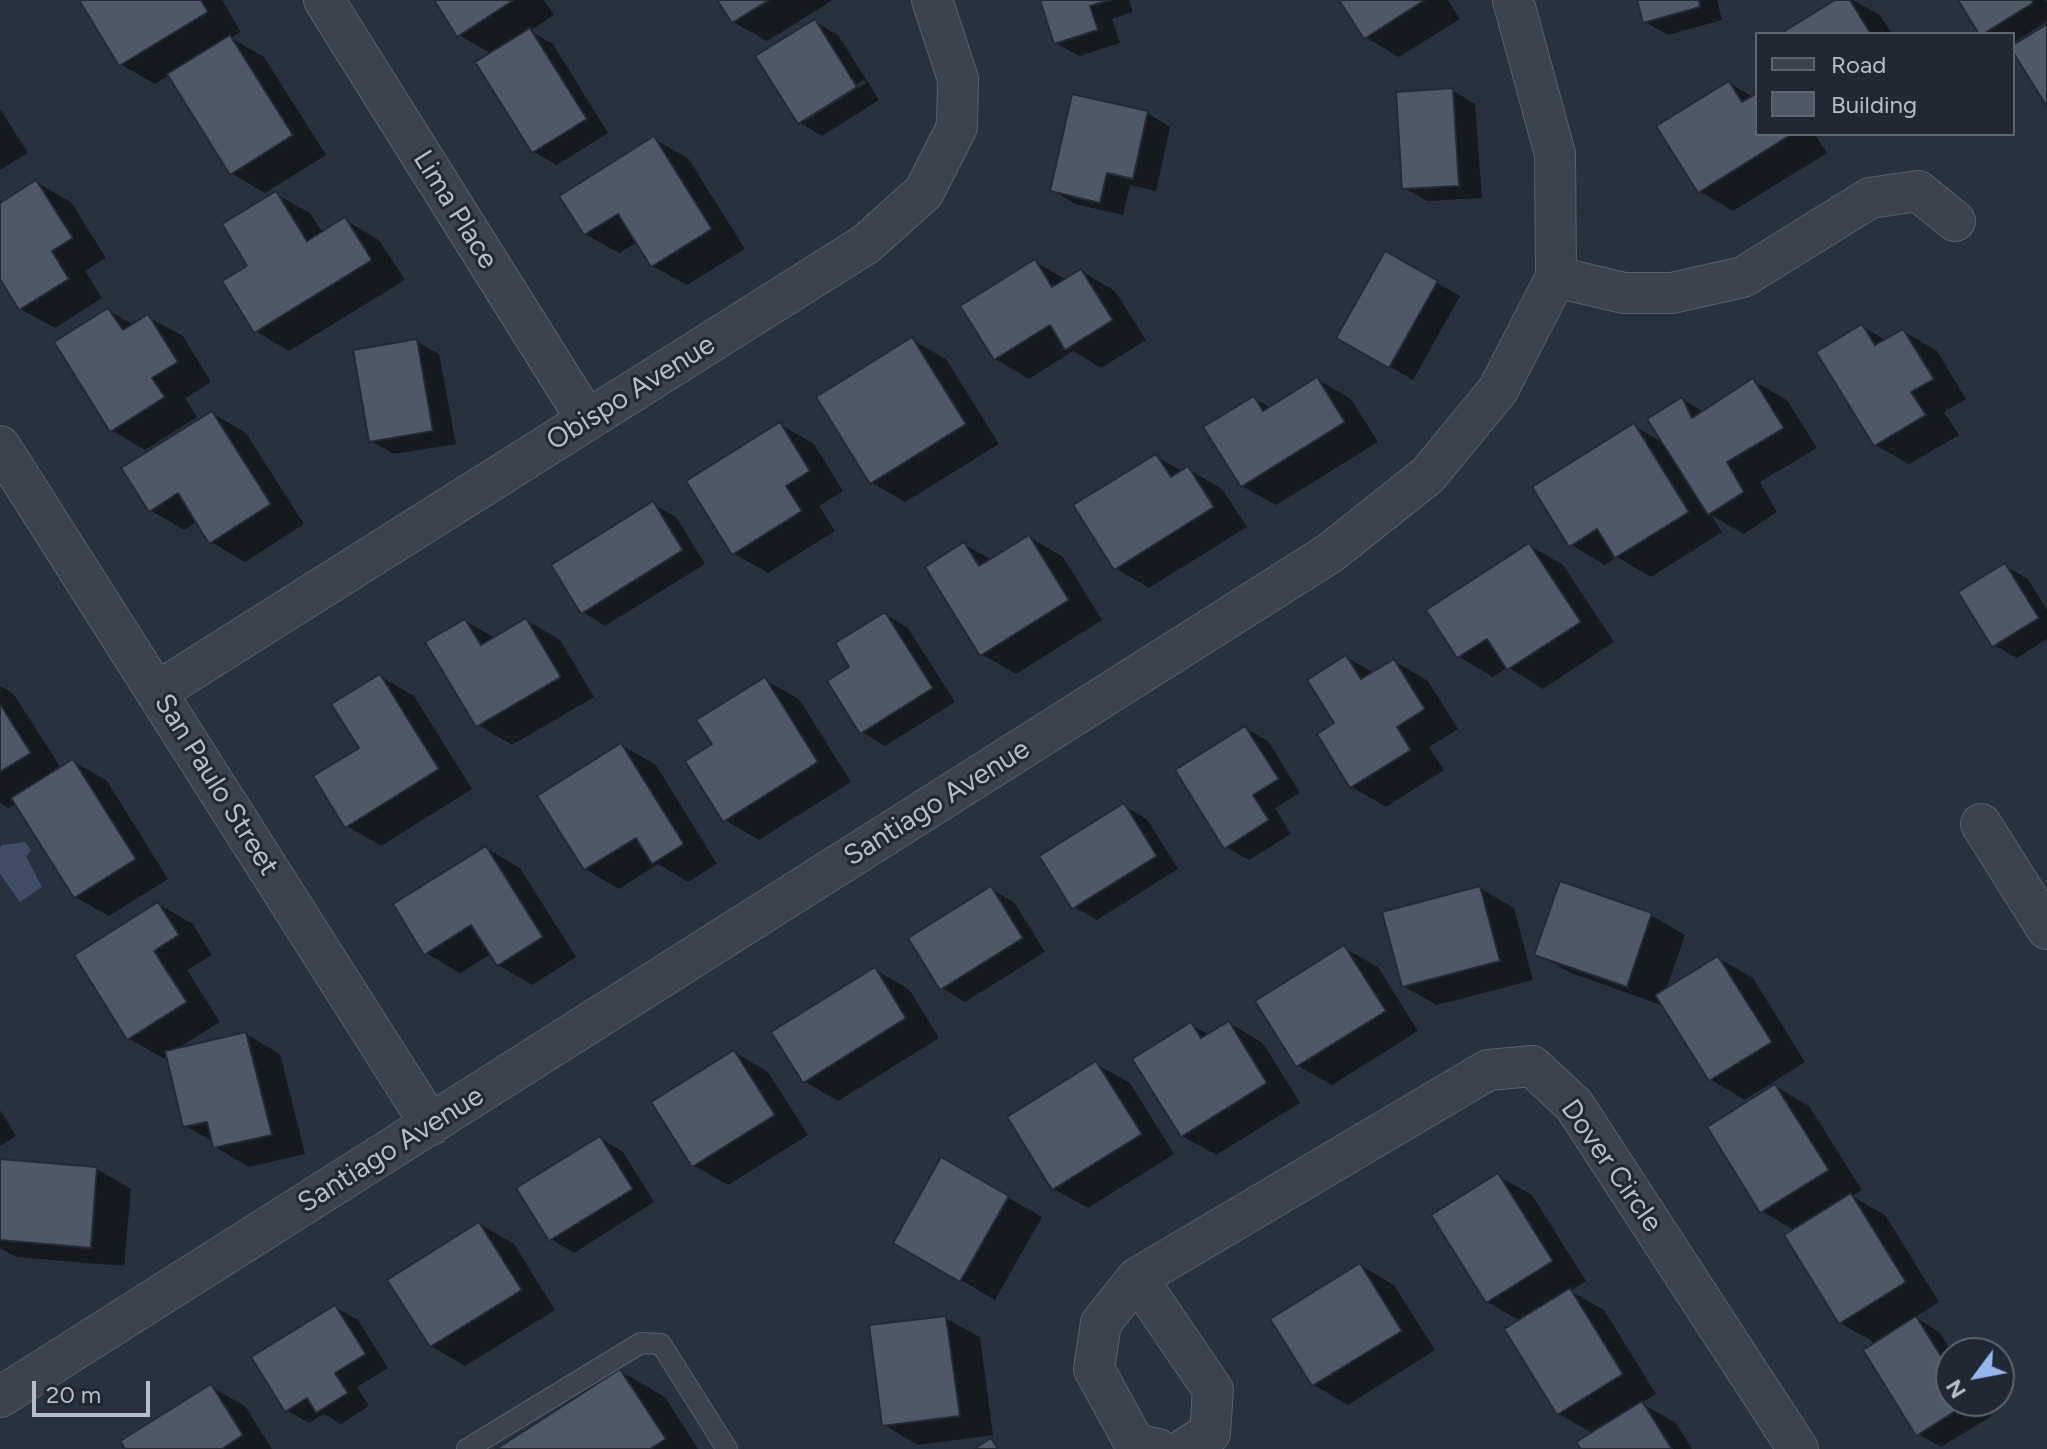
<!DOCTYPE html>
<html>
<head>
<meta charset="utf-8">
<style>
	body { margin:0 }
	#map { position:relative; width:2047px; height:1449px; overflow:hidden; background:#28313e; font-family:Figtree,sans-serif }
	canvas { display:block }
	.legend { position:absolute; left:1755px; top:32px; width:260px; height:104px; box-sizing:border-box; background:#202834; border:2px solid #5d6470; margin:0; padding:10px 14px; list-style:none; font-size:24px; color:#b8bec9 }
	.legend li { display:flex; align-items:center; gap:16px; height:40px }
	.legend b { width:40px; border:2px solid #5d6470 }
	.north { position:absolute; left:1935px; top:1337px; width:80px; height:80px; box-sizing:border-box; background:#202834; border:2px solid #5d6470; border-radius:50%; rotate:238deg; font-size:22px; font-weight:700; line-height:32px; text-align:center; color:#b8bec9 }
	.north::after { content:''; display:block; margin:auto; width:28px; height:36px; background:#96b6f0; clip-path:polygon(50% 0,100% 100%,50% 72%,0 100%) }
	.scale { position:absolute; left:32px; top:1381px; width:118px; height:36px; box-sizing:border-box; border:4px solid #b8bec9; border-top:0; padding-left:10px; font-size:24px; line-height:28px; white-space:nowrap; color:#b8bec9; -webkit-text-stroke:6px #202834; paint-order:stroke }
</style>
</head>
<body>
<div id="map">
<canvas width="2047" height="1449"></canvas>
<ul class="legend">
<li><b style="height:10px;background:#3b434e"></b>Road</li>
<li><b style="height:22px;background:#4e5867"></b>Building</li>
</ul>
<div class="north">N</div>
<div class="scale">20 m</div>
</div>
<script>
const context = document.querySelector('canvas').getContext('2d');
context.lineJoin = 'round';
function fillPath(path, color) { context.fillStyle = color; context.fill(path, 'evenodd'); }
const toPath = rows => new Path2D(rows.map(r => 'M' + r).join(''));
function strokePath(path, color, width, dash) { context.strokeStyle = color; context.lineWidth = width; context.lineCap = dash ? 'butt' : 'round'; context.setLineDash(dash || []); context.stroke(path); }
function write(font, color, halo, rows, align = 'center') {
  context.font = font + ' Figtree,sans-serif'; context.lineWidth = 6; context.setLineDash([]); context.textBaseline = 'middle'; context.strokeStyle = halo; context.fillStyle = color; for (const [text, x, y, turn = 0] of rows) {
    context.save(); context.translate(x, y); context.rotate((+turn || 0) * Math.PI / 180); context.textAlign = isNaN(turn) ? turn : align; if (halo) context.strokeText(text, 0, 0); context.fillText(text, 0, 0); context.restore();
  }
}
fillPath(toPath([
	[25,842,31,850,26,856,42,887,20,902,0,874,0,848,2,845]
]), '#3f4d66');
fillPath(toPath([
	[81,0,222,0,241,32,231,38,264,57,326,155,265,193,231,173,170,75,155,84,120,64],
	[436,0,544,0,554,15,530,31,553,44,608,133,557,165,534,152,492,54,459,35],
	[720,0,833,0,767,41,733,22],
	[1042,0,1129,0,1133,12,1112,19,1120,43,1079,56,1056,43],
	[1342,0,1448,0,1460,19,1399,57,1365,37],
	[1639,0,1717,0,1722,20,1668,35,1645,22],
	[1839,0,1853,0,1880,15,1892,34,1784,34],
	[1960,0,2045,0,2047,3,2047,21,2013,43,2013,34,1981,34],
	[815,22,838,35,879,100,822,136,799,122],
	[864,80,866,83,807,120,807,116],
	[1729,83,1753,97,1757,95,1757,134,1815,134,1827,153,1733,211,1699,191],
	[1452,90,1475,104,1482,198,1427,201,1404,188],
	[0,109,28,153,0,170],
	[1147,113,1170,127,1156,191,1130,185,1123,215,1075,204,1052,190],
	[654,139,688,158,745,249,687,285,652,266,638,242,619,253,585,234],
	[36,182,71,202,106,258,85,271,102,298,55,328,20,309,0,276,0,205],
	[276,194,310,213,323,233,345,220,379,240,405,280,289,351,255,331,250,266],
	[1385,254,1460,296,1413,380,1339,337],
	[1035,262,1067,280,1081,271,1115,291,1146,340,1101,368,1073,351,1029,379,995,359],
	[108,310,134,325,148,317,183,336,211,382,185,398,197,417,145,450,111,430],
	[1862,326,1887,341,1903,331,1937,351,1966,399,1944,412,1959,435,1909,464,1875,445],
	[912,340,946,359,999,444,905,502,871,482],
	[416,341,439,354,456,444,394,454,371,441],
	[1317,379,1351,399,1378,442,1276,505,1242,486,1254,398,1271,408],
	[1753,381,1787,400,1817,448,1760,482,1777,512,1744,534,1711,515,1722,532,1651,577,1617,557,1605,565,1571,545,1634,426,1665,444,1682,399,1704,412],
	[212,413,246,433,304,524,245,562,211,542,198,521,184,530,150,510],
	[780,424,814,444,843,491,819,506,835,531,768,573,733,553],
	[1156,456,1183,472,1188,469,1222,489,1247,527,1149,588,1115,568],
	[653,504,676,517,705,564,605,626,583,612],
	[1029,537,1063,557,1102,620,1016,674,981,654,964,544,992,560],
	[1529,545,1563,565,1614,642,1543,689,1508,667,1493,677,1459,657,1428,611],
	[2005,566,2028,579,2047,610,2047,639,2017,658,1994,645],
	[885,614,908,628,955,702,885,746,862,732,852,667],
	[526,620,560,640,594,697,512,745,478,725,465,621,495,638],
	[1346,657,1374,673,1394,661,1428,681,1458,729,1429,747,1444,770,1386,807,1352,787,1319,735,1337,724],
	[380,676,414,696,472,789,381,846,347,826,361,748],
	[765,680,799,699,851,782,759,840,725,820],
	[0,686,13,693,61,768,73,761,107,781,168,879,109,916,75,897,16,803,9,808,0,803],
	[1245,728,1268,741,1300,793,1275,808,1291,834,1249,860,1226,847],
	[621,745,656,765,717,864,688,882,658,864,619,889,585,869],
	[1124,806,1147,819,1178,869,1097,920,1074,907],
	[486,848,520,868,576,957,532,985,498,965,491,954,460,973,426,953],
	[1561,884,1651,915,1685,935,1666,990,1718,958,1753,978,1805,1062,1745,1100,1711,1080,1662,1003,1661,1005,1571,973,1537,954],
	[1480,888,1514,908,1533,980,1437,1005,1403,986],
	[991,889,1014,902,1045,952,965,1002,942,988],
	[158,904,193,924,212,955,187,970,220,1022,175,1050,246,1034,280,1054,305,1154,249,1167,215,1147,214,1142,185,1126,167,1055,163,1058,128,1038],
	[1344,948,1378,967,1418,1031,1332,1085,1298,1066],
	[875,970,909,989,939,1038,838,1101,804,1081],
	[1229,1023,1263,1043,1300,1103,1216,1155,1182,1136,1191,1025,1210,1035],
	[734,1052,768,1072,808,1135,728,1185,693,1165],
	[1096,1064,1130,1083,1174,1154,1088,1208,1054,1189],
	[1775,1086,1809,1106,1862,1190,1852,1196,1885,1215,1939,1302,1915,1317,1939,1332,1953,1353,1951,1353,1951,1401,1983,1401,1992,1416,1941,1447,1918,1434,1877,1344,1840,1323,1795,1231,1762,1211],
	[0,1110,16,1136,0,1146],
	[600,1138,623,1152,654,1202,574,1253,551,1239],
	[942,1160,1042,1217,995,1300,895,1242],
	[0,1161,97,1169,131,1189,124,1266,16,1257,0,1248],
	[1498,1176,1532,1195,1586,1281,1570,1291,1604,1310,1656,1394,1641,1403,1676,1423,1692,1449,1583,1449,1594,1434,1559,1414,1521,1321,1487,1302],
	[480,1224,514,1244,555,1310,465,1366,431,1346],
	[1360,1265,1394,1285,1435,1350,1348,1405,1314,1385,1273,1319],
	[335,1307,358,1320,388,1368,357,1387,369,1406,341,1424,324,1414,309,1423,286,1410],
	[945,1318,980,1337,993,1435,918,1445,884,1425],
	[620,1371,665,1397,698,1449,500,1449],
	[211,1387,245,1406,272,1449,127,1449]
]), '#0007');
const building = toPath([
	[79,0,201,0,208,12,119,66,79,0],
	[434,0,514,0,457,37,434,0],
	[717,0,769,0,732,23,717,0],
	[1040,0,1110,0,1090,6,1098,30,1054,44,1040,0],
	[1339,0,1425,0,1364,39,1339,0],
	[1637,0,1699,0,1700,7,1643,23,1637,0],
	[1835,0,1850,0,1871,34,1780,34,1835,0],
	[1958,0,2032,0,2033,3,1983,34,1979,34,1958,0],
	[815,19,857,87,798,124,755,56,815,19],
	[2047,24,2047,107,2013,52,2013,45,2047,24],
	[530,28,587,119,532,153,475,62,530,28],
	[230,35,293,135,230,175,167,74,230,35],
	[1729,81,1742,102,1757,93,1757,134,1792,134,1698,193,1656,126,1729,81],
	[1453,88,1459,186,1402,189,1396,92,1453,88],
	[1072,94,1148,111,1133,179,1107,173,1100,203,1050,191,1072,94],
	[654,136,712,229,651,267,618,214,584,235,559,196,654,136],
	[36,180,73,238,52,251,69,279,19,310,0,279,0,203,36,180],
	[276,191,307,241,345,217,372,260,254,333,222,281,247,266,222,224,276,191],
	[1385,251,1438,281,1389,368,1336,338,1385,251],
	[1035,259,1052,287,1081,269,1113,320,1065,350,1050,325,994,360,960,306,1035,259],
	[108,308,123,330,148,314,178,362,152,378,165,397,110,432,54,342,108,308],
	[1862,324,1875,345,1903,329,1934,379,1911,392,1926,415,1874,446,1816,352,1862,324],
	[912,337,966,424,870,484,816,397,912,337],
	[417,339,433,431,369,442,353,350,417,339],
	[1317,377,1345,422,1241,487,1203,427,1254,396,1263,411,1317,377],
	[1753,378,1784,428,1727,462,1744,492,1708,515,1647,419,1682,397,1692,418,1753,378],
	[212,411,271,504,209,544,178,493,149,512,121,468,212,411],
	[780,422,810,471,786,486,802,511,732,555,686,481,780,422],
	[1634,423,1689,512,1615,558,1597,529,1569,547,1532,487,1634,423],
	[1156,454,1171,477,1188,466,1214,507,1114,570,1073,505,1156,454],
	[653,501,683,550,581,614,551,565,653,501],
	[1029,535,1069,600,980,656,925,567,964,542,979,566,1029,535],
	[1529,543,1581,622,1507,670,1487,639,1457,658,1426,610,1529,543],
	[2005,563,2039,618,1992,647,1958,592,2005,563],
	[885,612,933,688,860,734,827,681,849,667,835,643,885,612],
	[526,618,561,677,476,727,425,642,465,619,481,645,526,618],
	[1346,655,1361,679,1394,659,1425,709,1397,727,1411,750,1350,788,1317,734,1334,723,1307,680,1346,655],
	[380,674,439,769,345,828,313,776,359,748,331,704,380,674],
	[765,677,818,762,723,822,685,761,712,744,696,720,765,677],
	[0,704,31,753,0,772,0,704],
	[1245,726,1279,779,1253,795,1269,820,1224,849,1175,770,1245,726],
	[621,743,684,844,652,864,636,838,584,870,537,796,621,743],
	[73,759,136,859,74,898,11,798,73,759],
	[1124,803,1157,856,1072,909,1039,856,1124,803],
	[486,846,543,937,497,966,471,925,424,955,393,904,486,846],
	[1560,881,1652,913,1627,987,1534,955,1560,881],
	[991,886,1023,938,940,990,908,938,991,886],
	[1480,886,1500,961,1402,987,1382,912,1480,886],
	[158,902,179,935,154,951,187,1002,127,1040,74,955,158,902],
	[1344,945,1386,1011,1296,1067,1255,1001,1344,945],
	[1718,956,1772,1042,1709,1081,1655,995,1718,956],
	[875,967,906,1018,803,1083,771,1032,875,967],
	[1229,1021,1267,1083,1181,1137,1132,1059,1191,1022,1201,1038,1229,1021],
	[246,1032,272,1135,213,1148,207,1122,183,1127,165,1051,246,1032],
	[734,1050,775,1115,692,1167,651,1102,734,1050],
	[1096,1061,1142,1134,1052,1190,1007,1117,1096,1061],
	[1775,1084,1829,1170,1760,1213,1707,1127,1775,1084],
	[600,1136,633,1189,549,1241,516,1188,600,1136],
	[941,1157,1009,1196,960,1282,893,1243,941,1157],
	[0,1159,97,1167,91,1248,0,1240,0,1159],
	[1498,1173,1553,1261,1486,1303,1431,1215,1498,1173],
	[1851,1193,1906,1282,1839,1324,1784,1235,1851,1193],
	[479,1222,522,1290,430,1347,387,1280,479,1222],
	[1360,1263,1402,1331,1312,1386,1270,1319,1360,1263],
	[1570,1288,1623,1374,1557,1415,1504,1329,1570,1288],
	[335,1305,366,1354,335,1373,348,1393,316,1413,307,1398,285,1412,251,1357,335,1305],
	[946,1316,960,1416,882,1426,869,1325,946,1316],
	[1916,1316,1951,1372,1951,1401,1970,1402,1916,1436,1863,1350,1916,1316],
	[620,1369,666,1439,650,1449,496,1449,620,1369],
	[211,1384,243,1435,222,1449,125,1449,120,1441,211,1384],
	[1642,1401,1672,1449,1581,1449,1576,1442,1642,1401],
	[991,1438,998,1449,974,1449,991,1438]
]);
fillPath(building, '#4e5867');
strokePath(building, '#222a36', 2);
const service = toPath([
	[467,1449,641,1343,661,1344,727,1449]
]);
const minor = toPath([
	[324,0,587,420],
	[1556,277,1624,293,1672,293,1743,277,1870,198,1918,191,1955,221],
	[0,446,431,1125],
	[157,692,866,244,924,192,957,127,958,79,932,0],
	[1981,824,2047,929],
	[1137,1278,1213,1390,1210,1433,1184,1449],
	[0,1397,1330,553,1428,475,1498,390,1556,277,1555,154,1513,0],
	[1158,1449,1135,1444,1094,1369,1101,1323,1137,1278,1488,1070,1532,1066,1574,1105,1798,1449]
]);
strokePath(service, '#59616c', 22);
strokePath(minor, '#59616c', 42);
strokePath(service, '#3b434e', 20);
strokePath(minor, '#3b434e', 40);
write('28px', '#b8bec9', '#202834', [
	["Lima Place",455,210,58],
	["Obispo Avenue",631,393,-32],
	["San Paulo Street",216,785,58],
	["Santiago Avenue",937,803,-32],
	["Santiago Avenue",391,1150,-32],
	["Dover Circle",1611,1166,55]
]);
</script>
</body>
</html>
